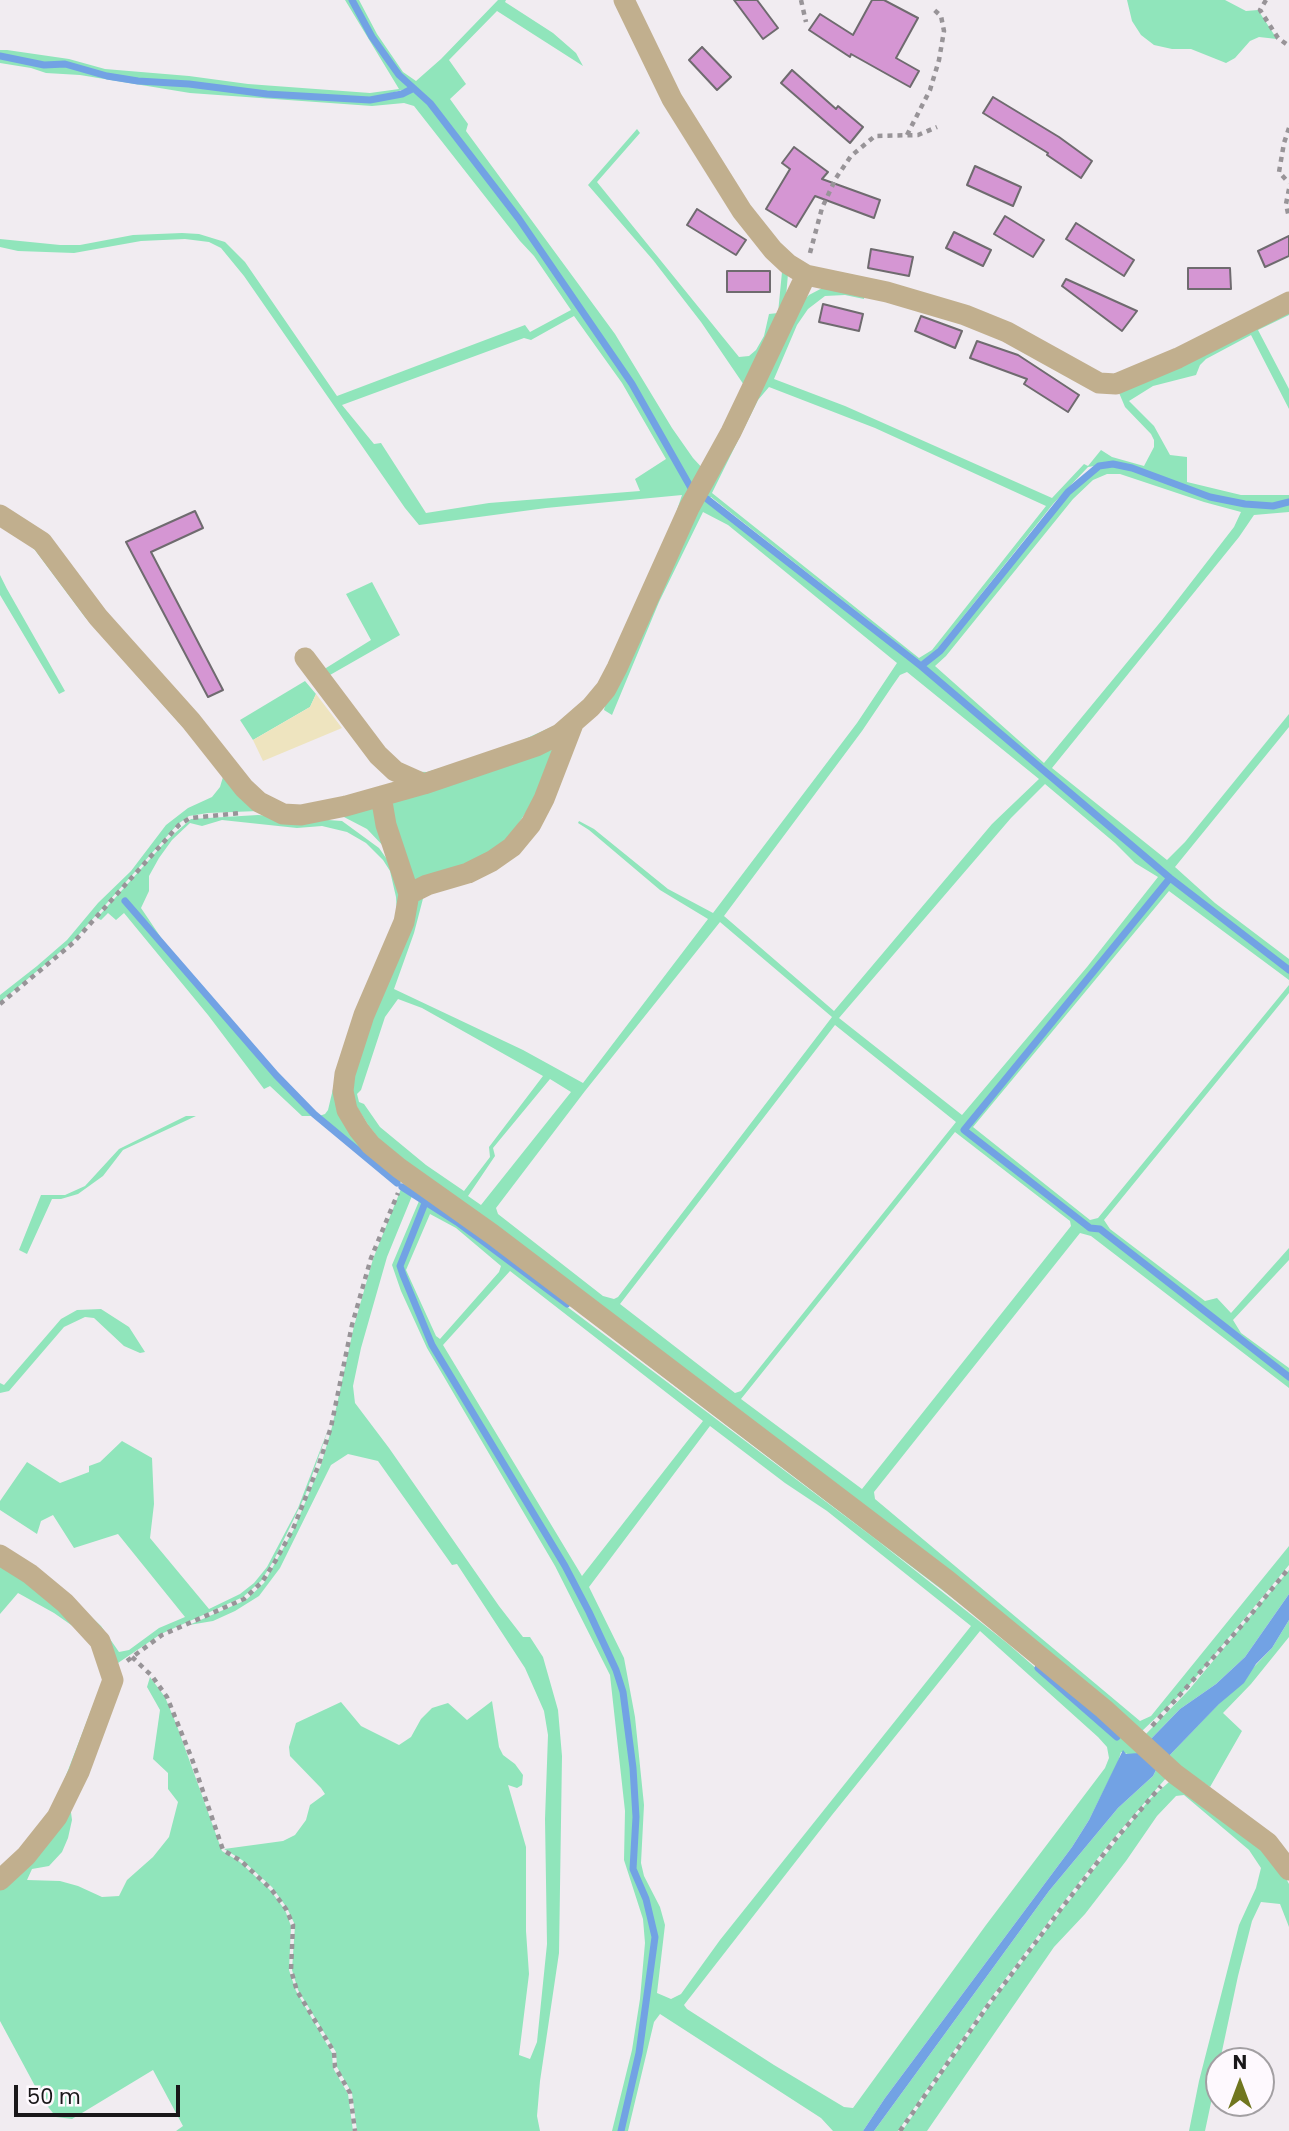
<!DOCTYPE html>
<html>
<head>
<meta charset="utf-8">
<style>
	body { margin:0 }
	#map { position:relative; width:1289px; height:2131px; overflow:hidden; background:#f1ecf1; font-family:Poppins,sans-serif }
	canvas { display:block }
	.north { position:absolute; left:1205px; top:2047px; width:70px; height:70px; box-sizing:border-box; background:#fef9fe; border:2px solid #a29fa2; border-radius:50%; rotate:0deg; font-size:19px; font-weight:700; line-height:28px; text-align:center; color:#191719 }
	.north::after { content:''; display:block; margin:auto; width:24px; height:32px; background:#70761f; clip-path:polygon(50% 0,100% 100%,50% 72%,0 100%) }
	.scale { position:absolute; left:14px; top:2085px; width:166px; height:32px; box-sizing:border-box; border:4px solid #191719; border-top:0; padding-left:9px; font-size:21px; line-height:24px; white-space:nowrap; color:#191719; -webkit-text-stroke:5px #fef9fe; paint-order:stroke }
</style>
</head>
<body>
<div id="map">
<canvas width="1289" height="2131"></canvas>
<div class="north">N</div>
<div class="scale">50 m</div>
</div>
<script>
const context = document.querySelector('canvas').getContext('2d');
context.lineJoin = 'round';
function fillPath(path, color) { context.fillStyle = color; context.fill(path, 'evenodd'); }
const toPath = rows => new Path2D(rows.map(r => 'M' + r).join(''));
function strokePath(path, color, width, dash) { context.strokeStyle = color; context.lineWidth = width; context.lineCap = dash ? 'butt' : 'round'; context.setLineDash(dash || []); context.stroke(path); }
fillPath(toPath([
	[345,0,350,0,371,38,397,76,409,88,370,99,245,90,207,84,139,79,107,74,66,63,44,63,0,54,0,50,7,50,69,59,105,69,189,76,248,84,370,93,399,89],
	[354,0,359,0,377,34,403,72,416,81,441,59,498,0,506,0,505,2,553,33,576,53,583,66,497,11,449,60,466,84,450,99,468,124,466,131,615,334,672,428,693,458,705,471,687,500,633,624,610,673,597,694,567,723,544,736,502,753,425,778,413,779,399,771,427,772,501,750,560,723,572,714,593,692,603,678,626,630,672,525,682,495,546,508,419,525,405,508,244,276,221,248,209,242,185,239,141,241,74,253,18,251,0,247,0,239,60,245,80,245,133,235,182,233,199,234,225,242,245,262,337,396,525,325,530,332,571,310,534,256,520,241,414,106,404,103,372,106,190,93,80,75,46,73,31,68,0,63,0,58,44,66,65,66,106,77,138,82,207,87,267,95,370,102,403,96,412,91,429,104,517,221,630,385,690,488,692,488,633,383,520,219,431,102,400,74,374,36],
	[574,316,622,383,666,459,635,479,640,491,489,503,426,513,381,443,374,444,342,405,524,338,531,340],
	[1127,0,1225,0,1246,11,1258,10,1277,39,1259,37,1250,41,1235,58,1226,63,1191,49,1172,49,1154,45,1141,35,1132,21],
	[637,129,640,133,597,182,739,357,749,356,756,350,764,336,769,314,778,313,782,272,788,274,786,297,746,388,701,322,653,260,588,185],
	[828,285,865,292,864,299,845,295,825,296,808,309,797,325,774,379,845,406,1052,498,1084,464,1088,466,1101,450,1112,457,1144,466,1154,447,1154,440,1151,434,1125,407,1117,388,1289,307,1289,315,1258,330,1289,389,1289,409,1251,335,1206,359,1200,365,1196,375,1153,386,1129,401,1154,426,1170,455,1187,457,1187,482,1241,495,1289,495,1289,500,1272,504,1245,503,1211,495,1133,467,1113,463,1088,467,1053,504,935,652,921,662,726,509,711,497,705,498,705,501,920,667,1167,878,962,1130,1089,1228,1099,1230,1289,1379,1289,1388,1091,1236,1080,1233,874,1492,875,1499,1140,1721,1151,1716,1289,1546,1289,1565,1186,1689,1141,1732,397,1162,351,1103,350,1078,412,910,425,891,414,933,394,989,523,1050,583,1083,708,919,660,890,589,830,578,823,579,821,594,829,668,889,713,913,857,723,897,663,728,525,703,512,659,602,612,715,604,710,607,697,651,605,801,303,809,295],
	[769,387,875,428,1046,506,932,650,919,658,712,493,758,400],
	[907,672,1039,779,992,824,834,1011,724,916,862,731,893,685,900,675],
	[1045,784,1115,843,1135,863,1158,877,1087,967,962,1115,839,1018,1011,818],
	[720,922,832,1017,618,1297,614,1299,603,1296,498,1214,496,1208,585,1091],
	[398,999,422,1008,543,1076,489,1147,490,1157,464,1191,426,1165,380,1127,364,1104,359,1102,357,1094,361,1090,385,1017],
	[835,1025,956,1122,741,1391,735,1393,620,1304],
	[550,1079,571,1092,481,1205,468,1196,495,1156,493,1148],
	[955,1132,1070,1221,1071,1226,862,1489,741,1399],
	[1113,466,1132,470,1210,499,1245,506,1273,508,1289,503,1289,512,1254,515,1239,537,1052,768,1167,860,1185,842,1289,714,1289,727,1175,867,1215,903,1289,959,1289,968,1171,877,924,666,941,652,1069,493,1089,474,1099,468],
	[1107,474,1120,474,1204,502,1241,512,1234,527,1162,620,1044,763,935,666,946,656,1073,499,1093,480],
	[21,537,27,537,258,811,208,813,189,816,178,824,72,942,0,1002,0,995,37,966,67,940,98,903,131,871,166,825,188,808,212,797,220,787,223,777,206,753,85,617,35,550],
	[0,575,7,589,65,691,59,694,0,595],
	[372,582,400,635,323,679,318,673,371,640,346,594],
	[305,681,316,694,310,707,253,740,240,720],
	[556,744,545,784,502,848,412,886,395,830,391,799],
	[373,804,388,851,367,829,342,816],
	[258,815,342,821,379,848,391,865,403,904,339,1079,402,1178,400,1183,319,1116,325,1114,328,1110,342,1051,397,913,396,897,390,871,383,860,366,843,347,832,322,826,297,828,222,820,202,826,190,823,172,840,159,858,149,876,149,891,141,908,164,942,126,899,123,901,275,1077,314,1116,302,1116,270,1086,264,1089,208,1015,124,913,116,920,108,913,101,920,97,918,167,840,191,819],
	[1170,880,1289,973,1289,980,1169,891,973,1127,1090,1220,1098,1218,1289,985,1289,993,1104,1220,1110,1229,1205,1301,1217,1298,1231,1313,1289,1248,1289,1260,1233,1320,1241,1333,1289,1368,1289,1375,1223,1326,1100,1228,1090,1226,965,1130],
	[186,1116,196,1116,123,1150,103,1176,78,1194,61,1199,52,1199,27,1254,19,1250,41,1195,65,1195,85,1186,119,1149],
	[405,1179,1041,1663,1138,1753,1131,1755,1121,1752,1118,1762,1089,1820,1072,1847,885,2098,863,2131,833,2131,821,2118,660,2014,654,2022,628,2131,622,2131,641,2053,657,1937,648,1898,635,1868,637,1817,635,1768,624,1692,618,1670,591,1611,566,1565,434,1345,404,1275,401,1267,426,1205,456,1223,874,1538,1007,1643,1116,1738,1118,1735,1009,1641,458,1220,403,1186],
	[430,1214,456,1228,501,1266,499,1272,440,1339,436,1336,406,1270],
	[510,1271,703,1421,582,1576,443,1345],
	[710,1426,785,1483,827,1511,971,1626,720,1940,681,1994,671,1999,657,1993,665,1925,660,1907,644,1876,641,1863,644,1805,635,1717,624,1658,589,1587],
	[980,1631,1098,1737,1107,1747,1109,1758,1105,1768,986,1925,853,2108,844,2107,774,2065,687,2009,684,2005,832,1815],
	[401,1189,412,1196,387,1257,361,1348,353,1386,355,1403,389,1448,499,1606,523,1637,530,1637,543,1657,558,1710,562,1756,559,1953,540,2081,537,2116,540,2131,357,2131,352,2093,337,2067,336,2052,298,1990,292,1970,295,1925,287,1908,272,1887,242,1860,224,1849,283,1841,295,1835,306,1820,310,1805,325,1794,321,1788,290,1756,289,1747,296,1723,341,1702,361,1726,399,1745,411,1737,421,1719,432,1708,448,1703,467,1720,492,1701,499,1747,503,1755,515,1764,523,1775,522,1785,517,1788,508,1785,526,1847,526,1931,529,1974,519,2055,530,2059,537,2042,547,1944,545,1819,548,1735,544,1711,525,1668,457,1564,452,1565,378,1461,348,1454,331,1465,280,1568,259,1596,235,1611,213,1621,189,1625,246,1600,264,1583,294,1529,321,1465,332,1427,354,1326,373,1259],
	[419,1201,423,1204,398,1266,401,1276,431,1346,563,1567,588,1612,615,1671,621,1693,631,1769,634,1817,632,1869,645,1899,653,1937,638,2053,619,2131,612,2131,632,2050,640,1999,645,1943,643,1919,624,1860,625,1811,610,1675,555,1566,427,1348,401,1291,392,1265],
	[101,1309,129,1327,145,1352,140,1353,124,1346,94,1318,85,1317,64,1327,9,1391,0,1393,0,1383,4,1385,61,1319,77,1310],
	[329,1427,305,1496,274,1560,261,1581,243,1597,161,1634,115,1665,59,1587,101,1626,119,1652,129,1650,159,1628,185,1617,118,1534,74,1548,53,1515,41,1521,37,1534,0,1510,0,1501,27,1462,60,1483,89,1472,89,1466,100,1462,122,1441,152,1458,154,1504,150,1538,209,1609,240,1594,254,1583,267,1567,298,1508],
	[0,1559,52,1596,84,1628,102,1653,108,1673,107,1682,74,1772,56,1809,29,1847,0,1873,0,1867,7,1863,30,1838,55,1804,102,1682,103,1665,97,1651,84,1634,54,1613,18,1593,0,1614],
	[1289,1570,1289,1594,1245,1657,1216,1684,1180,1709,1149,1741,1144,1736,1188,1691],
	[1289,1620,1289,1637,1251,1684,1223,1713,1242,1731,1210,1787,1167,1758,1272,1648],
	[150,1677,165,1697,177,1726,222,1851,240,1862,270,1890,285,1910,291,1926,289,1970,296,1991,332,2053,333,2068,348,2094,353,2131,176,2131,183,2126,153,2070,72,2119,56,2117,42,2099,0,2021,0,1883,70,1805,72,1820,68,1838,62,1852,49,1866,32,1869,27,1880,60,1881,78,1886,102,1897,119,1896,127,1880,153,1857,169,1837,178,1802,168,1789,168,1773,153,1759,160,1710,147,1687],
	[1158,1766,1167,1777,1112,1840,1055,1913,987,2003,898,2131,874,2131,1049,1891,1118,1808,1153,1776],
	[1169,1782,1236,1824,1283,1873,1289,1884,1289,1927,1280,1904,1261,1902,1252,1921,1238,1976,1205,2131,1189,2131,1199,2081,1239,1925,1256,1888,1261,1868,1249,1850,1184,1795,1176,1796,1157,1816,1126,1861,1085,1914,1054,1947,927,2131,902,2131,990,2005,1058,1915,1149,1800]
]), '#90e5bb');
fillPath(toPath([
	[316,694,342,728,263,761,253,740,310,707]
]), '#eee4bf');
fillPath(toPath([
	[1289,1594,1289,1620,1272,1648,1256,1664,1244,1683,1219,1704,1167,1758,1149,1741,1180,1709,1216,1684,1245,1657],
	[1123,1750,1126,1754,1138,1753,1158,1766,1153,1776,1118,1808,1049,1891,874,2131,863,2131,885,2098,1072,1847,1089,1820]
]), '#72a2e4');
strokePath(toPath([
	[352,0,372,37,399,75,430,103,519,219,632,384,691,488],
	[0,56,44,65,65,64,107,76,138,81,189,84,267,94,370,100,402,94,412,89],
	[707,499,921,666,1170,878,1289,970],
	[921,666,940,651,1068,492,1099,466,1113,464,1132,468,1210,497,1245,504,1273,506,1289,502],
	[1170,878,964,1130,1090,1228,1100,1229,1289,1377],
	[125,901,276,1075,314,1114,397,1183],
	[402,1187,457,1222,567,1304],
	[425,1203,400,1266,403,1275,432,1345,565,1566,589,1612,616,1670,623,1692,633,1768,636,1817,633,1869,646,1899,655,1937,639,2053,621,2131],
	[1038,1668,1117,1737]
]), '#72a2e4', 7);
const building = toPath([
	[734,0,757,0,778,28,763,39,734,0],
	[872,0,884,0,918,18,896,58,919,71,910,87,851,54,850,57,809,30,820,14,853,35,872,0],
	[702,47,731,77,717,90,689,60,702,47],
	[792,70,836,109,838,106,863,127,850,143,781,83,792,70],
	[993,97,1059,137,1092,161,1081,178,1047,155,1048,153,983,113,993,97],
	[794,147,828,172,822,179,880,200,874,218,815,196,796,227,766,209,790,169,782,163,794,147],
	[975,166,1021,187,1013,206,967,185,975,166],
	[697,209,746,240,736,255,687,225,697,209],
	[1005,216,1044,240,1033,257,994,234,1005,216],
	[1076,223,1134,260,1124,276,1066,239,1076,223],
	[954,232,991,250,983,266,946,248,954,232],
	[1289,236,1289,256,1265,267,1258,251,1289,236],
	[871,249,913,257,909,276,868,268,871,249],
	[1188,268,1230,268,1231,289,1188,289,1188,268],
	[727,271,770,271,770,292,727,292,727,271],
	[1066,279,1137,311,1122,331,1062,286,1066,279],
	[823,304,863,314,859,331,819,322,823,304],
	[921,316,962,331,955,348,915,331,921,316],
	[977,341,1018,355,1079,395,1068,412,1024,384,1027,379,970,358,977,341],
	[195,511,203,528,151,552,223,690,208,697,126,542,195,511]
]);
fillPath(building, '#d596d3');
strokePath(building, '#6f6b6f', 2);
strokePath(toPath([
	[801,0,806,22],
	[1266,0,1260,10,1278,38,1289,46],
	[1289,128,1284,143,1279,172,1289,183],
	[907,135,930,90,939,60,944,31,941,16,932,8],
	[1289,189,1286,204,1289,218],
	[810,253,822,208,836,178,851,156,875,136,918,135,937,127],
	[0,1004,73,943,179,825,190,818,241,813],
	[132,1657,152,1676,167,1697,192,1759,223,1850,241,1861,271,1889,286,1909,293,1925,291,1970,297,1991,334,2052,335,2067,350,2093,355,2131],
	[127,1661,162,1635,244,1599,262,1582,276,1560,293,1529,319,1464,331,1427,352,1325,371,1258,398,1193],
	[1152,1726,1244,1623,1289,1568],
	[900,2131,989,2004,1057,1914,1114,1841,1161,1786]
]), '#989498', 4.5, [5, 5]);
strokePath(toPath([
	[624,0,672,99,742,211,773,250,788,264,806,275,887,292,965,315,1007,332,1099,383,1116,384,1178,358,1289,302],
	[0,515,42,542,98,617,191,721,244,788,259,802,283,814,301,815,346,806,424,784,536,746,560,734,591,707,606,689,617,668,689,508,731,432,806,275],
	[305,658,378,755,395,771,424,784],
	[381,796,386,825,409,894,404,922,364,1015,345,1074,343,1091,347,1110,359,1130,371,1145,399,1168,492,1234,947,1580,1104,1709,1175,1774,1268,1843,1289,1870],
	[409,894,427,885,468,873,492,861,512,847,531,824,544,799,573,724],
	[0,1555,30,1574,65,1603,100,1641,113,1680,79,1772,57,1817,26,1856,0,1880]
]), '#c1af8e', 21);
</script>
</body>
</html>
